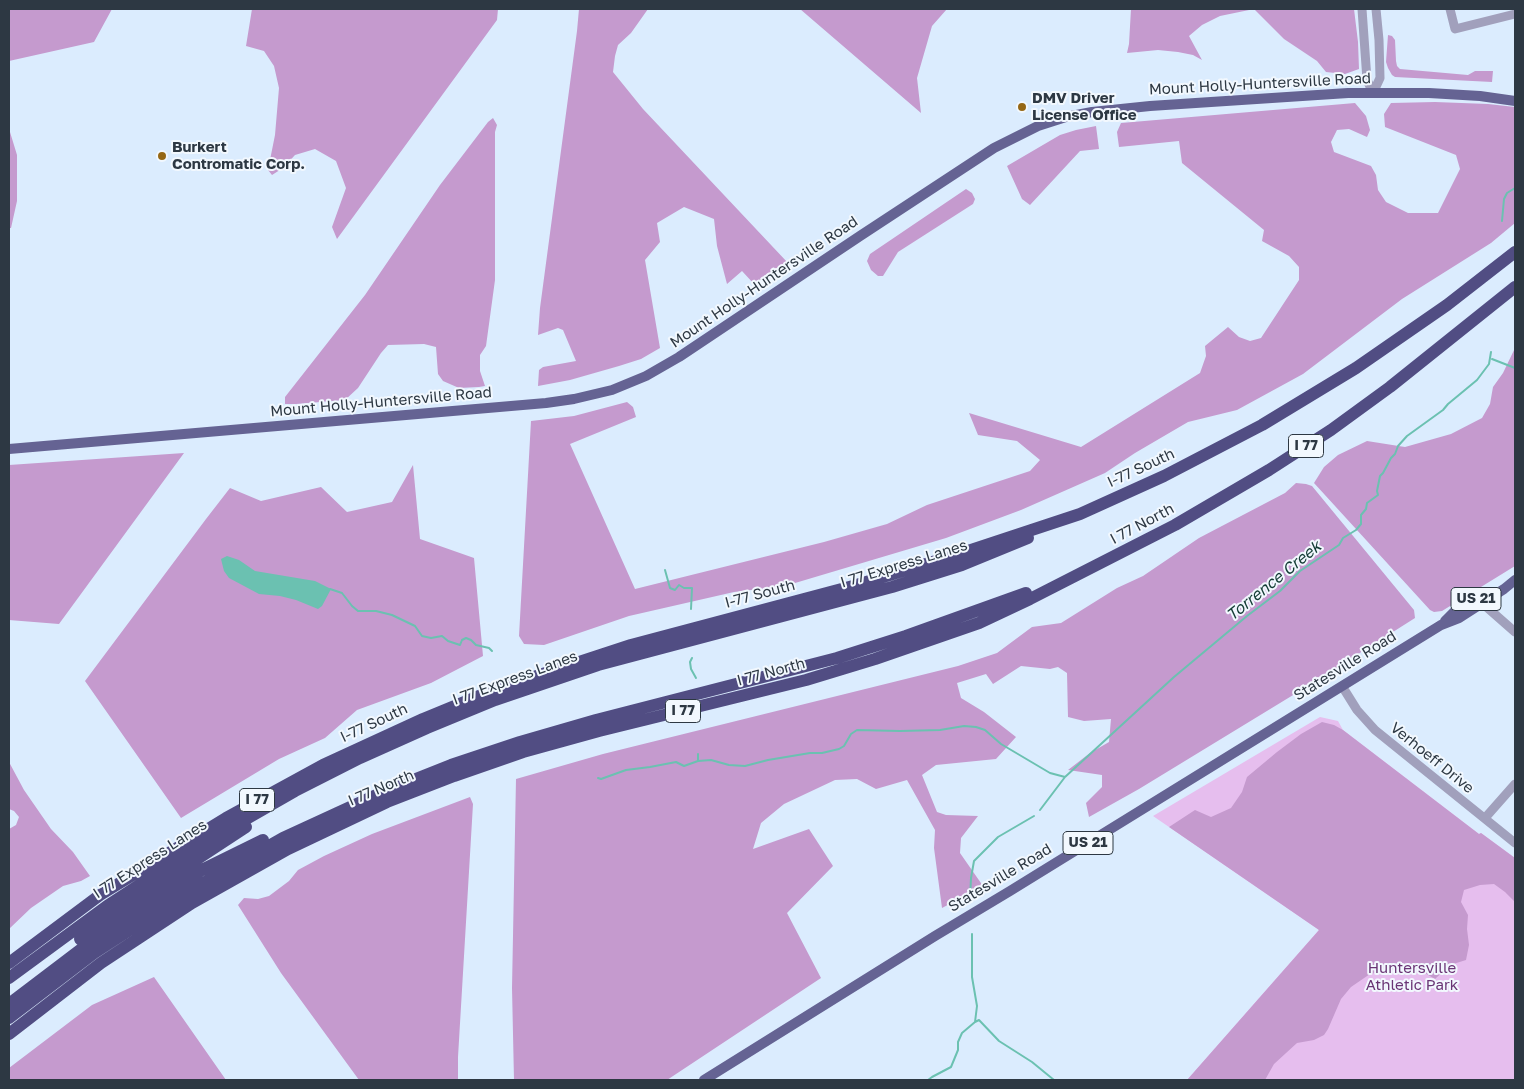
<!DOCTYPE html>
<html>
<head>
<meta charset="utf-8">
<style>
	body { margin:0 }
	#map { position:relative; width:1524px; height:1089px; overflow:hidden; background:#dbecfe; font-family:"Golos Text",sans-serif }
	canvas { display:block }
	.frame { position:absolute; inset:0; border:10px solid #2d3843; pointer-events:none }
</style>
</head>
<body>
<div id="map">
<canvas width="1524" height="1089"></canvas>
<div class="frame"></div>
</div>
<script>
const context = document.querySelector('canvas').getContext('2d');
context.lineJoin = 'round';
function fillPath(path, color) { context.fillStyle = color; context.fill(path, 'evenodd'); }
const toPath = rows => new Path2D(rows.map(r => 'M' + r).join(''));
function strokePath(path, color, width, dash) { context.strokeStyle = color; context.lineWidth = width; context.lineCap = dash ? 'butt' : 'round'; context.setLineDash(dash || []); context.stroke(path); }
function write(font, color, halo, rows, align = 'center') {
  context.font = font + ' "Golos Text",sans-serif'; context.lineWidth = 4; context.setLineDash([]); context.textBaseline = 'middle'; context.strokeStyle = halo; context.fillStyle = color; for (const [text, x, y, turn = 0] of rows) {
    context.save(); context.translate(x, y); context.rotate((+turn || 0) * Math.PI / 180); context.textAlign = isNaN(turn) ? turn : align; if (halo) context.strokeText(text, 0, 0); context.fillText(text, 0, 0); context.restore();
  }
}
fillPath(toPath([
	[1320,717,1338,721,1343,730,1479,834,1481,833,1515,858,1515,1080,1187,1080,1319,930,1153,816]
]), '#e6beee');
fillPath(toPath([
	[9,9,112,9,94,42,9,61],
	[252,9,498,9,497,20,337,239,332,227,346,188,336,161,315,149,295,155,283,168,272,175,268,170,275,135,279,88,274,66,264,51,246,46],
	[579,9,648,9,631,33,618,45,615,56,613,72,643,109,788,263,754,284,742,271,727,284,717,246,714,219,684,207,657,223,660,242,645,260,660,348,641,359,619,366,570,380,538,386,539,370,543,367,576,361,563,330,558,328,538,335,540,308,577,31],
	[800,9,947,9,932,26,917,78,921,113],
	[1131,9,1354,9,1358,42,1359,69,1345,74,1326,72,1317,61,1284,39,1254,9,1220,16,1202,25,1189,36,1202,60,1193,55,1178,52,1158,50,1127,53,1129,44],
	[1388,35,1392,36,1395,40,1396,61,1397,66,1400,69,1468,75,1475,71,1493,71,1492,82,1395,77,1392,75,1388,68,1386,62],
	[1435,102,1488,104,1515,107,1515,223,1491,243,1402,299,1303,374,1237,410,1188,422,1135,453,1105,473,1021,510,946,538,785,586,734,592,629,616,544,645,524,644,519,636,531,421,574,416,627,402,633,407,636,417,570,444,635,589,824,542,887,524,927,505,1030,471,1040,460,1017,441,978,435,969,413,1081,447,1200,373,1206,356,1205,346,1228,327,1239,337,1250,341,1261,338,1299,280,1299,267,1289,256,1262,241,1264,230,1182,163,1179,141,1119,147,1117,132,1121,123,1355,103,1366,116,1370,130,1367,137,1349,129,1337,130,1331,142,1334,152,1371,166,1376,175,1378,190,1386,202,1408,213,1438,213,1460,169,1456,155,1385,127,1384,114,1391,103],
	[493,118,497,125,495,132,495,280,486,346,480,355,480,371,485,386,479,387,459,388,443,381,438,374,436,347,424,344,388,345,381,353,358,388,345,400,296,404,285,404,285,397,365,295,440,185,488,122],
	[1096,126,1099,149,1080,151,1030,205,1022,199,1007,166,1060,135,1076,130],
	[9,132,10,132,17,155,17,201,11,228,9,228],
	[966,189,972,193,975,199,973,204,898,252,883,276,878,276,871,270,867,261,870,254],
	[1515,348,1515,566,1442,611,1434,612,1430,610,1314,483,1324,467,1338,455,1367,441,1405,447,1451,434,1482,418,1490,404,1493,387,1503,373],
	[184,453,59,624,9,620,9,465],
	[413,465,420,539,474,558,483,656,431,683,357,710,325,738,279,759,181,818,85,681,206,519,230,488,261,501,321,487,347,512,392,502],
	[1296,483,1306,484,1312,486,1414,610,1415,618,1303,689,1139,789,1089,817,1086,803,1102,787,1102,775,1068,770,1090,753,1109,742,1111,719,1084,721,1068,717,1067,673,1058,667,1050,669,1021,666,993,684,986,674,957,683,961,698,984,712,1016,737,996,759,936,765,922,775,937,812,946,815,978,816,961,838,960,853,983,886,942,908,934,848,935,830,907,780,876,789,857,779,835,780,784,804,761,823,753,849,809,829,833,866,787,913,821,978,667,1080,514,1080,512,988,516,779,603,754,958,666,997,653,1032,627,1061,623,1117,588,1143,576,1199,538,1285,493],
	[1322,722,1334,725,1343,730,1479,834,1481,833,1515,858,1515,902,1505,892,1494,884,1480,885,1464,890,1461,902,1468,915,1467,929,1469,945,1466,960,1450,965,1435,979,1423,972,1418,965,1408,964,1397,969,1370,974,1351,987,1341,999,1328,1029,1324,1035,1314,1040,1297,1043,1274,1064,1265,1080,1187,1080,1319,930,1169,827,1195,810,1211,817,1231,808,1242,792,1247,777,1277,752,1301,734],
	[9,762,24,790,51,829,73,852,90,876,81,881,63,886,31,908,9,929,9,829,16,825,19,817,14,811,9,809],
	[470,797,473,804,458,1057,458,1080,359,1080,281,973,238,905,244,898,258,899,269,896,289,881,298,870,324,856,372,834],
	[154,977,226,1080,9,1080,9,1068,92,1005]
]), '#c59ace');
fillPath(toPath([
	[227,556,239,560,255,571,315,581,331,589,322,606,318,609,296,600,280,596,259,594,229,578,224,571,221,559]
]), '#6bc1b1');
strokePath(toPath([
	[1502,221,1504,199,1507,193,1515,188],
	[1492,359,1515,368],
	[665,570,670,588,675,590,679,585,684,588,692,588,691,609],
	[330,589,342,593,352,606,358,611,376,611,392,615,415,626,422,636,431,638,442,636,448,641,460,645,462,640,466,638,471,640,476,645,489,648,492,651],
	[692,658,690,662,691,669,696,678],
	[698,754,698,761],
	[598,778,601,779,626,770,650,767,676,762,684,766,698,761,711,760,729,765,745,766,768,760,810,753,822,753,839,749,844,746,851,734,857,730,900,731,940,730,964,726,976,727,985,730,1001,744,1050,773,1065,777],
	[1040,810,1065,777,1174,677,1247,616,1280,591,1300,571,1339,545,1343,538,1356,530,1361,524,1361,515,1366,509,1367,503,1378,495,1377,491,1380,476,1383,473,1391,458,1395,454,1398,446,1407,436,1443,410,1448,404,1477,380,1489,364,1491,352],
	[970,900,971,878,974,861,998,837,1034,816],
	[975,1022,979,1020,999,1041,1032,1062,1054,1080],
	[928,1080,932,1077,951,1067,958,1050,958,1042,962,1033,975,1022,977,1006,972,977,972,934]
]), '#6bc1b1', 2);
strokePath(toPath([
	[1362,9,1367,80,1373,93],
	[1450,9,1455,29,1515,14],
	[1373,93,1380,78,1379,40,1376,9],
	[1482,603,1515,632],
	[1342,686,1357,710,1375,730,1515,843],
	[1485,818,1515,784]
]), '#a1a0bc', 9);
strokePath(toPath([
	[9,449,546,403,574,399,612,390,646,376,679,357,860,236,994,148,1038,126,1066,117,1092,112,1150,106,1348,93,1429,93,1480,96,1515,101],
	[1445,621,1455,611,1474,600],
	[704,1080,935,936,1010,891,1441,625,1459,618,1504,589,1515,580]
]), '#656393', 10);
strokePath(toPath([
	[80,939,144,894,246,827],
	[9,963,100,895,226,818,323,765,423,719,491,691,631,645,853,586,959,554,1080,514,1164,476,1262,425,1356,368,1447,305,1515,252],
	[9,978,107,906,199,846,295,791,360,758,427,728,495,700,598,665,892,587,962,565,1028,538],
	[9,1004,88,944,149,903,202,870,263,840],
	[9,1018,94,953,186,893,283,838,383,792,451,765,520,742,596,720,837,658,906,636,1026,593],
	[9,1034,101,963,192,903,288,849,387,802,454,776,523,752,599,731,806,680,875,659,979,623,1030,599,1175,525,1269,470,1331,430,1390,387,1515,287]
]), '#514d83', 12);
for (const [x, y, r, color] of [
	[1022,107,5,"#956715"],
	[162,156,5,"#956715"]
]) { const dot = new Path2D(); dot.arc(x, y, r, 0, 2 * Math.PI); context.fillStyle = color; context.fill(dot); strokePath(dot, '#f2f8fe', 2); }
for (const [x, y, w] of [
	[1306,446,35],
	[1476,599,50],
	[683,711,35],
	[257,800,35],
	[1088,843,50]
]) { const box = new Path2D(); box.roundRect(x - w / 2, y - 11.5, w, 23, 4); context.fillStyle = '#f2f8fe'; context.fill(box); strokePath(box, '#2d3843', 1); }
write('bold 14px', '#2d3843', null, [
	["I 77",1306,446],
	["US 21",1476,599],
	["I 77",683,711],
	["I 77",257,800],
	["US 21",1088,843]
]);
write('15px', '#2d3843', '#f2f8fe', [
	["Mount Holly-Huntersville Road",1260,84,-3],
	["Mount Holly-Huntersville Road",764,282,-34],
	["Mount Holly-Huntersville Road",381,402,-5],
	["I-77 South",1141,468,-25],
	["I 77 North",1142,524,-28],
	["I 77 Express Lanes",904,564,-17],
	["I-77 South",760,594,-15],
	["Statesville Road",1345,666,-32],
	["I 77 North",771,672,-15],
	["I 77 Express Lanes",515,678,-20],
	["I-77 South",374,723,-25],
	["Verhoeff Drive",1432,758,39],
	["I 77 North",381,788,-23],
	["I 77 Express Lanes",150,859,-33],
	["Statesville Road",1000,878,-31]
]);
write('bold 15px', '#2d3843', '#f2f8fe', [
	["DMV Driver",1032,98],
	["License Office",1032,115],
	["Burkert",172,147],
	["Contromatic Corp.",172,164]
], 'left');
write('15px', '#6a3575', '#f2f8fe', [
	["Huntersville",1412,968],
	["Athletic Park",1412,985]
]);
write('italic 16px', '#133c35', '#f2f8fe', [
	["Torrence Creek",1274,581,-39]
]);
</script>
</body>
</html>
